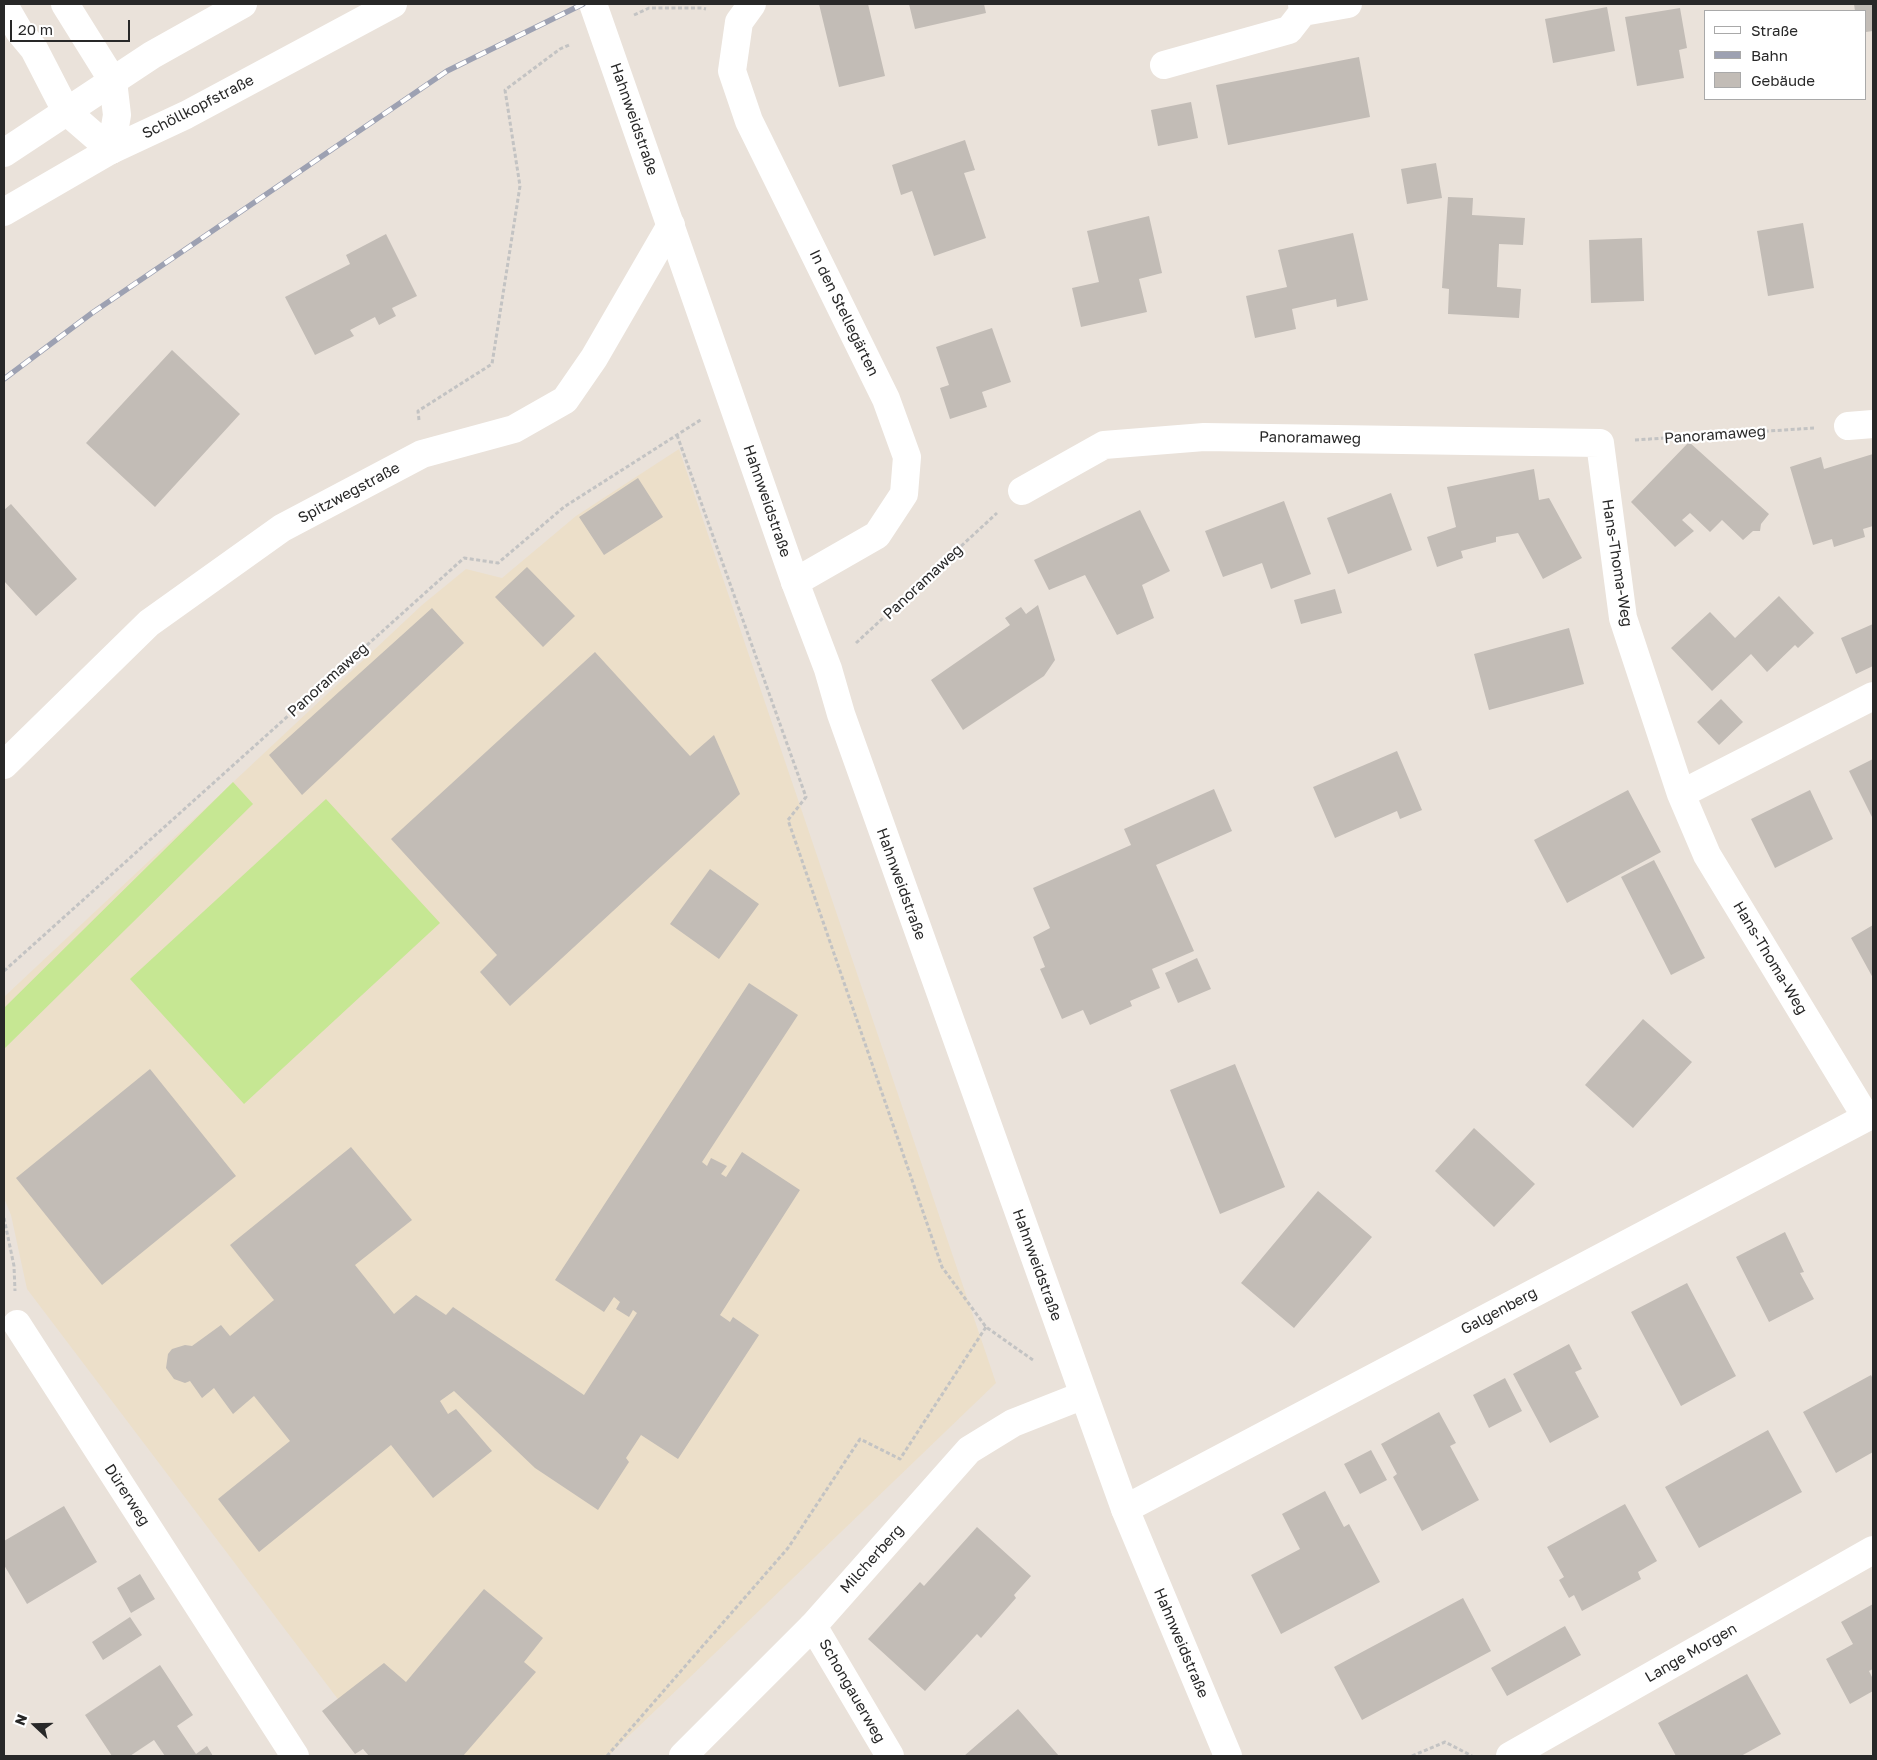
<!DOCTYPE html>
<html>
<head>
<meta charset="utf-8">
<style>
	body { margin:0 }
	#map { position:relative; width:1877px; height:1760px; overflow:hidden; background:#eae2da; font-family:"Golos Text",sans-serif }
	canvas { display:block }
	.frame { position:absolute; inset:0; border:5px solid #282828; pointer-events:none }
	.legend { position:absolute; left:1704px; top:10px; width:162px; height:90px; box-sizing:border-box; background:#fff; border:1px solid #a9a9a9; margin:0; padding:6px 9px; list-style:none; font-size:15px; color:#282828 }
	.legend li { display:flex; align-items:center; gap:10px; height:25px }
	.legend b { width:25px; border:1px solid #a9a9a9 }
	.north { position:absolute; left:10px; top:1700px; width:50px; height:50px; -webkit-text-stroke:4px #fff; paint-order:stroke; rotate:291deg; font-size:14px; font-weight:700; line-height:20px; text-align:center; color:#282828 }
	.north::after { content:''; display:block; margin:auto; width:18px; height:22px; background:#282828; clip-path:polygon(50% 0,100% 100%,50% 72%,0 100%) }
	.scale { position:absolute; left:10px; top:20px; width:120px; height:22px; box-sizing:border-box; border:2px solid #282828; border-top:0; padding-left:6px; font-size:15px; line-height:18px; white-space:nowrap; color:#282828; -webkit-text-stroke:4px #fff; paint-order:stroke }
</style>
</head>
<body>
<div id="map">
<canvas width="1877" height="1760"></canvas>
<div class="frame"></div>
<ul class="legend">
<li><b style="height:6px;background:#fff"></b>Straße</li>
<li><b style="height:6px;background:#9da1b2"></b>Bahn</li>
<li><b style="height:14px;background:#c2bcb6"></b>Gebäude</li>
</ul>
<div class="north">N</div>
<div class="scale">20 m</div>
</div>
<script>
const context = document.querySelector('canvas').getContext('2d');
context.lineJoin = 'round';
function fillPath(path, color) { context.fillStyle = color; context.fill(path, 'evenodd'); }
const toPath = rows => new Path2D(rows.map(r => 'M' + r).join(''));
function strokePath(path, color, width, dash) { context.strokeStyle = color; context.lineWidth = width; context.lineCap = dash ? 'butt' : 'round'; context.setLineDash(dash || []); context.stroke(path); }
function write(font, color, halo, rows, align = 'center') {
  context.font = font + ' "Golos Text",sans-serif'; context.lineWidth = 4.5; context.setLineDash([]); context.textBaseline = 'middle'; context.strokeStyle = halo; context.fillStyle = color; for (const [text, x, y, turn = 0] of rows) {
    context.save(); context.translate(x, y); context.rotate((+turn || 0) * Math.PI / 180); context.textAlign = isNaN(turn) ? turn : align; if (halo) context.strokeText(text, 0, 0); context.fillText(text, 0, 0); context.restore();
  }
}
fillPath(toPath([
	[679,449,996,1383,608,1756,381,1756,27,1289,11,1215,4,1198,4,997,422,605,466,569,502,578,576,516]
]), '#ecdfc9');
fillPath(toPath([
	[233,782,253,804,4,1049,4,1008],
	[326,799,440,923,244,1104,130,979]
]), '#c6e793');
fillPath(toPath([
	[819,4,868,4,885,76,839,87],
	[909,4,984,4,986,13,915,29],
	[1854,4,1873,4,1873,31,1866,32,1866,11,1855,11],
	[1607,7,1615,51,1553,63,1545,19],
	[1680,8,1687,48,1679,50,1684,78,1637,86,1625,17],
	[1359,57,1370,117,1228,145,1216,85],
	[1191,102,1198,138,1158,146,1151,110],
	[965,140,975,170,964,173,986,238,934,256,912,191,901,195,892,165],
	[1436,163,1442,198,1407,204,1401,169],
	[1448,197,1473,198,1472,215,1525,218,1523,245,1499,244,1497,287,1521,289,1519,318,1448,314,1449,289,1442,288],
	[1149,216,1162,273,1139,279,1147,312,1081,327,1072,288,1099,282,1087,231],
	[1803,223,1814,288,1768,296,1757,231],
	[1353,233,1368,300,1337,307,1336,299,1292,309,1296,329,1255,338,1246,296,1287,287,1278,250],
	[386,234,417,296,392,308,396,316,379,325,375,317,350,330,354,336,315,355,285,297,350,264,346,255],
	[1642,238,1644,301,1591,303,1589,240],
	[992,328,1011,382,982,392,987,407,950,419,940,388,949,385,936,347],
	[172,350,240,414,155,507,86,443],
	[1689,442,1769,514,1761,524,1760,531,1753,531,1743,540,1722,520,1710,532,1690,513,1682,520,1694,531,1675,547,1631,502],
	[1873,454,1873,526,1863,529,1865,537,1834,547,1832,539,1813,545,1790,467,1821,457,1824,469],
	[1534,469,1539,500,1549,498,1582,558,1543,579,1518,533,1496,537,1496,542,1461,551,1463,558,1437,567,1427,537,1456,527,1447,487],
	[638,478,663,517,604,555,579,517],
	[1391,493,1412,550,1348,574,1327,518],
	[1284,501,1311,574,1271,589,1262,563,1223,577,1205,531],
	[11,504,77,579,36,616,4,581,4,510],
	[1140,510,1170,571,1142,585,1154,618,1117,635,1085,575,1049,590,1034,560],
	[527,567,575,616,543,647,495,597],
	[1335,589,1342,613,1301,624,1294,600],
	[1779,596,1814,633,1798,648,1795,645,1767,672,1751,654,1712,691,1671,648,1710,612,1735,638],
	[1038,605,1055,660,1044,676,963,730,931,680,1010,625,1005,618,1021,607,1026,614],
	[432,608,464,643,302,795,269,755],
	[1873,624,1873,666,1856,674,1841,638],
	[1569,628,1584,684,1489,710,1474,654],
	[595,652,690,756,714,735,740,794,510,1006,480,972,497,955,391,839],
	[1721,699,1743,722,1719,745,1697,722],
	[1397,751,1422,810,1400,819,1397,811,1335,838,1313,787],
	[1873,759,1873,816,1872,817,1849,771],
	[1214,789,1232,831,1156,865,1194,951,1152,969,1160,988,1130,1001,1132,1006,1090,1025,1083,1010,1062,1019,1040,969,1045,967,1033,937,1050,928,1033,888,1131,845,1124,829],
	[1628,790,1661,852,1567,903,1534,840],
	[1810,790,1833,839,1775,868,1751,819],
	[1654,860,1705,958,1671,975,1621,877],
	[710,869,759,904,719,959,670,924],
	[1873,925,1873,978,1851,938],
	[1197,958,1211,989,1178,1003,1165,973],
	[749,983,798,1015,702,1162,707,1166,711,1158,727,1166,721,1174,726,1177,742,1152,800,1190,720,1315,730,1322,733,1317,759,1335,678,1459,641,1435,626,1458,629,1462,598,1510,535,1468,454,1391,440,1401,448,1414,456,1409,492,1451,433,1498,391,1445,259,1552,218,1499,290,1441,254,1396,233,1414,214,1388,202,1398,190,1381,185,1383,174,1379,166,1368,168,1354,172,1349,185,1345,192,1346,221,1325,230,1336,274,1300,230,1245,351,1147,412,1220,355,1265,394,1314,416,1295,446,1315,453,1307,584,1395,637,1313,633,1310,629,1317,616,1309,620,1302,614,1297,604,1312,555,1280],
	[1643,1019,1692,1062,1633,1128,1585,1085],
	[1235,1064,1285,1187,1220,1214,1170,1090],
	[150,1069,236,1176,102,1285,16,1178],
	[1474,1128,1535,1184,1494,1227,1435,1171],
	[1318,1191,1372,1237,1294,1328,1241,1283],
	[1785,1232,1804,1272,1800,1273,1814,1299,1769,1322,1736,1257],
	[1687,1283,1736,1376,1681,1406,1631,1312],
	[1569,1344,1582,1369,1575,1372,1599,1417,1550,1443,1513,1374],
	[1871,1375,1873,1379,1873,1452,1836,1473,1803,1412],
	[1505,1378,1522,1411,1489,1428,1473,1395],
	[1439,1412,1456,1443,1450,1446,1479,1500,1422,1531,1393,1477,1397,1474,1381,1444],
	[1768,1430,1802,1492,1699,1548,1665,1487],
	[1371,1450,1387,1480,1360,1494,1344,1464],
	[1325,1491,1344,1527,1349,1524,1380,1582,1281,1634,1251,1575,1300,1549,1282,1514],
	[1625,1504,1657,1561,1638,1572,1641,1579,1582,1611,1574,1595,1569,1598,1559,1580,1564,1577,1547,1547],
	[64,1506,97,1562,27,1604,4,1565,4,1541],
	[977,1527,1031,1576,1014,1595,1016,1598,981,1638,977,1634,925,1691,868,1639,920,1582,924,1586],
	[140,1574,155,1599,131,1613,117,1588],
	[484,1589,543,1638,524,1662,536,1672,463,1756,369,1756,363,1749,355,1754,322,1711,384,1663,406,1682],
	[1463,1598,1491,1651,1362,1720,1334,1667],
	[1873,1604,1873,1669,1869,1671,1873,1679,1873,1691,1850,1704,1826,1659,1853,1644,1841,1622],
	[130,1617,142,1635,103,1660,92,1642],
	[1565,1626,1581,1655,1507,1696,1491,1668],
	[160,1665,193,1715,177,1726,196,1754,207,1746,213,1756,165,1756,154,1740,130,1756,112,1756,85,1715],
	[1747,1674,1781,1734,1741,1756,1676,1756,1658,1723],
	[1018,1709,1059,1756,964,1756]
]), '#c2bcb6');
strokePath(toPath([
	[634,15,649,8,702,8,706,9],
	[419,420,418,411,492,364,520,186,505,90,560,49,569,45],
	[677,435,806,797,788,820,942,1267,986,1327,1033,1360],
	[1635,440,1814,428],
	[856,643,997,513],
	[4,971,464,558,498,563,564,507,702,419],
	[4,1218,14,1266,15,1291],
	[607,1756,788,1548,860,1439,900,1459,986,1327],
	[1412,1756,1445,1742,1472,1756]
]), '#c3c3c3', 3, [4, 2.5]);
strokePath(toPath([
	[65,4,113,81,117,115,111,150],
	[752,4,739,22,732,71,749,121,886,399,907,457,904,494,877,535,795,582],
	[1302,4,1303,12,1348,4],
	[4,5,19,31,34,49,66,111,111,150],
	[1164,65,1289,30,1303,12],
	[1848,426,1873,424],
	[1022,491,1104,445,1204,437,1600,443,1623,618,1681,794,1707,855,1866,1117],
	[4,765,149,623,282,528,422,454,514,429,565,400,594,358,671,225],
	[1681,794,1873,696],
	[17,1324,295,1756],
	[1125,1509,1873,1114],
	[813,1626,890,1756],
	[1510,1756,1873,1550]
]), '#fff', 28);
strokePath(toPath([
	[593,4,795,582,828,669,841,714,1084,1395,1125,1509,1228,1756],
	[4,153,152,55,243,4],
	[4,212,111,150,186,115,393,4],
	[683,1756,813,1626,969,1450,1013,1423,1084,1395]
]), '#fff', 28);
const rail = toPath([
	[4,379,92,313,447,71,583,4]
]);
strokePath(rail, '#9da1b2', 5.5);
strokePath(rail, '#fff', 4, [11]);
write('15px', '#282828', '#fff', [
	["Schöllkopfstraße",198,107,-27],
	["Hahnweidstraße",634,119,71],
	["In den Stellegärten",844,313,64],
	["Panoramaweg",1715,435,-4],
	["Panoramaweg",1310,438,1],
	["Spitzwegstraße",349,493,-28],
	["Hahnweidstraße",767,501,71],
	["Hans-Thoma-Weg",1617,563,81],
	["Panoramaweg",923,582,-43],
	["Panoramaweg",328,680,-42],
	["Hahnweidstraße",901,884,70],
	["Hans-Thoma-Weg",1770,958,59],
	["Hahnweidstraße",1037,1265,70],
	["Galgenberg",1499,1311,-28],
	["Dürerweg",127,1495,57],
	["Milcherberg",872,1559,-48],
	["Hahnweidstraße",1181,1643,67],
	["Lange Morgen",1691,1653,-30],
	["Schongauerweg",852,1691,60]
]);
</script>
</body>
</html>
